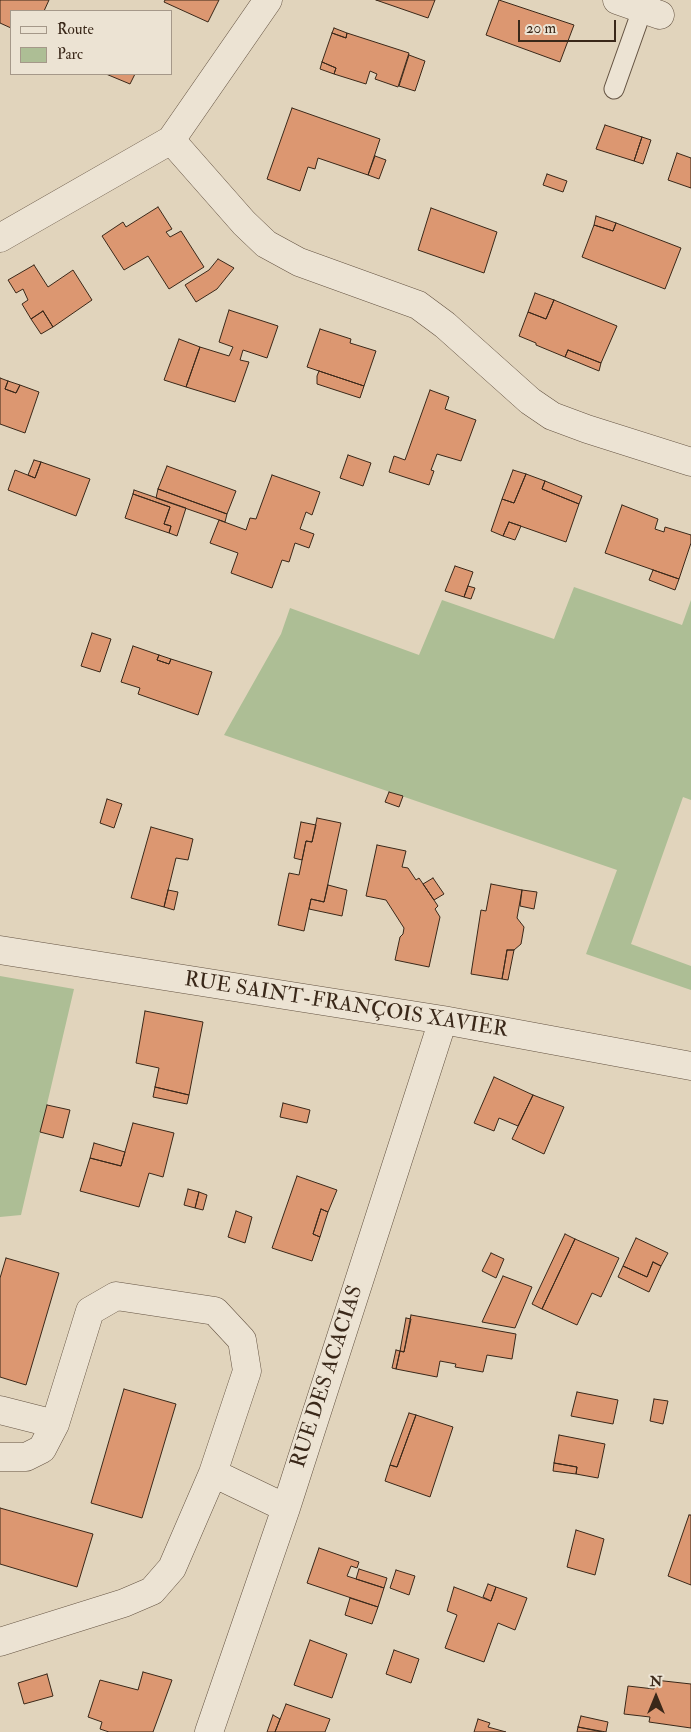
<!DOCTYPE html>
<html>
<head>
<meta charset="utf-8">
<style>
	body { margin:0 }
	#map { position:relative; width:691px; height:1732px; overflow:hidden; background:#e1d4bc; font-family:"IM FELL Double Pica",serif }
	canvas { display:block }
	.legend { position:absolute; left:10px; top:10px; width:162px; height:65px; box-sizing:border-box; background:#ece3d3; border:1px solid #a59889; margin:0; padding:6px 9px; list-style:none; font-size:15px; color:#3a2819 }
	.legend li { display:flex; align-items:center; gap:10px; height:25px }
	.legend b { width:25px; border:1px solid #a59889 }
	.north { position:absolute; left:631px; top:1672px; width:50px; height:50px; -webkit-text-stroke:4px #ece3d3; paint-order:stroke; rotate:0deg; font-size:14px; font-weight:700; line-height:20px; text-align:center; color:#3a2819 }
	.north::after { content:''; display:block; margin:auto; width:18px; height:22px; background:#3a2819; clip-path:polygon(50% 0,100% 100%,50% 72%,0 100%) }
	.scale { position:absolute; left:518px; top:20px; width:98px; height:22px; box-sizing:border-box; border:2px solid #3a2819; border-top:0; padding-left:6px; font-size:15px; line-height:18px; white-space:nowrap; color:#3a2819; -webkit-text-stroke:4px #ece3d3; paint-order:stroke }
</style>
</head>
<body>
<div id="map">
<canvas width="691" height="1732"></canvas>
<ul class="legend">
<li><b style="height:6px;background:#ece3d3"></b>Route</li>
<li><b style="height:14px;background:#adbe95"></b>Parc</li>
</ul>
<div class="north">N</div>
<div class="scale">20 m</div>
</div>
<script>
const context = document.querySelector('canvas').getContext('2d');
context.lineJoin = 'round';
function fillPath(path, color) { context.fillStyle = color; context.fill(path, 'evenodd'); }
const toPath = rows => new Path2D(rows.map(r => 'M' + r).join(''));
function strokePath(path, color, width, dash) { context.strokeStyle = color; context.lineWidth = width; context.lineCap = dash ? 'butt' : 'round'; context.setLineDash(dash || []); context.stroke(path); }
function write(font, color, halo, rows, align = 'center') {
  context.font = font + ' "IM FELL Double Pica",serif'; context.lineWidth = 5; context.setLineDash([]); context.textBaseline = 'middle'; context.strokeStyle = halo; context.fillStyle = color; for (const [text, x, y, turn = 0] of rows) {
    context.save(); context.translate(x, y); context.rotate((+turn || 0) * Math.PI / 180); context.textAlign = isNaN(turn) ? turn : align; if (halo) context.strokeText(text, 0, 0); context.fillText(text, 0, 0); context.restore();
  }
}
fillPath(toPath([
	[574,587,682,625,691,600,691,800,683,797,631,944,691,966,691,990,586,954,617,870,224,735,281,634,290,608,419,655,442,600,554,639],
	[0,976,74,989,21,1215,0,1217]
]), '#adbe95');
const building = toPath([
	[0,0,49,0,44,11,11,11,11,28,0,23,0,0],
	[165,0,219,0,208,22,164,2,165,0],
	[376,0,435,0,428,18,376,0],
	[499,0,574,25,560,62,486,35,499,0],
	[334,28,347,33,346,38,332,33,334,28],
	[332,33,346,38,347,33,409,53,398,87,375,79,377,74,370,71,366,84,334,74,336,68,322,62,332,33],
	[409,55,425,61,415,91,399,86,409,55],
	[322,62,336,68,334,74,320,69,322,62],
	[106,74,135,74,130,84,106,74],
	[292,108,380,139,368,175,318,158,315,169,308,167,300,191,267,179,292,108],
	[605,125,642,137,634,161,596,149,605,125],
	[642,137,651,140,643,164,634,161,642,137],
	[677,153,691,158,691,188,668,180,677,153],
	[375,156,386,160,379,179,368,175,375,156],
	[547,174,567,181,563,192,543,185,547,174],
	[158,207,172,229,166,232,170,237,181,231,204,267,169,289,148,256,124,270,102,236,123,222,126,227,158,207],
	[431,208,497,232,484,273,418,250,431,208],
	[596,216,616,223,613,231,594,225,596,216],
	[616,223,681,248,665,289,582,257,594,225,613,231,616,223],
	[218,259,234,268,217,289,196,302,185,285,209,270,218,259],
	[34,265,48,287,73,270,92,300,53,327,43,311,31,319,22,304,28,300,23,289,16,293,8,280,34,265],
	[535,293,554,300,546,319,528,312,535,293],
	[554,300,617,326,601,363,568,350,565,357,536,345,536,343,519,336,528,312,546,319,554,300],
	[229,310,278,326,267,358,243,350,240,360,249,362,235,402,186,387,200,347,229,356,233,347,219,342,229,310],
	[43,311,53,327,41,334,31,319,43,311],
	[320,329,351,339,350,343,376,351,364,386,307,367,320,329],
	[179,339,200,347,186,387,164,380,179,339],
	[568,350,601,363,599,371,565,357,568,350],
	[319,371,364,386,360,398,317,384,317,376,319,371],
	[0,378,8,381,5,389,16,393,20,385,39,392,25,433,0,424,0,378],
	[8,381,20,385,16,393,5,389,8,381],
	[430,390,449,397,445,409,476,420,461,461,437,454,431,470,434,471,429,485,389,472,394,456,405,460,430,390],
	[348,455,371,463,363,486,340,478,348,455],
	[34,460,41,462,35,478,28,475,34,460],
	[41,462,90,479,76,516,8,490,15,470,35,478,41,462],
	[167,466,236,491,227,514,158,489,167,466],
	[513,470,526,474,514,503,502,499,513,470],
	[526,474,545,481,542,489,579,504,566,542,509,522,503,536,491,531,502,499,514,503,526,474],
	[272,475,320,492,312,515,306,512,300,529,314,534,309,548,295,543,289,562,282,560,272,588,231,573,238,553,210,543,219,520,246,530,250,518,256,519,272,475],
	[545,481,582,496,579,504,542,489,545,481],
	[158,489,227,514,225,522,156,498,158,489],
	[134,490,186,508,177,536,169,533,171,526,164,524,170,507,133,494,134,490],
	[133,494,170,507,164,524,171,526,169,533,125,518,133,494],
	[622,505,658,519,655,529,664,532,665,527,691,535,691,543,679,579,605,553,622,505],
	[509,522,521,526,515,540,503,536,509,522],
	[455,566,473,572,464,597,445,591,455,566],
	[653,570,679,579,675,590,649,580,653,570],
	[468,586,475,588,471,599,464,597,468,586],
	[92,633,111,639,100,672,81,666,92,633],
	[133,646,159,655,157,660,169,664,171,659,212,672,198,715,138,694,140,688,121,682,133,646],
	[159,655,171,659,169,664,157,660,159,655],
	[389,792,403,796,399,807,385,802,389,792],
	[107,799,122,804,114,828,100,823,107,799],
	[317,818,341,823,324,902,311,899,304,931,278,925,289,873,299,875,306,841,312,842,317,818],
	[301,822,316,825,312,842,306,841,302,860,294,858,301,822],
	[151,827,193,839,188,860,176,858,164,907,131,898,151,827],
	[377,845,406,851,402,867,408,868,416,880,419,878,438,906,435,909,440,917,429,967,395,960,400,937,403,934,404,928,386,900,366,896,377,845],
	[433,878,444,894,434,900,423,884,433,878],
	[491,884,522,890,517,918,524,927,521,944,514,950,507,950,502,979,471,974,481,910,486,911,491,884],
	[328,885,347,890,342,916,309,909,311,899,324,902,328,885],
	[168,890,178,892,174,910,164,907,168,890],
	[522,890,537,892,534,909,520,906,522,890],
	[507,950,514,950,508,980,502,979,507,950],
	[145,1011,203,1022,189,1095,155,1087,159,1068,136,1063,145,1011],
	[494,1077,533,1095,518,1126,499,1118,494,1131,474,1123,494,1077],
	[155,1087,189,1095,187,1104,153,1097,155,1087],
	[533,1095,564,1107,544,1154,512,1139,533,1095],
	[283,1103,310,1110,307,1123,280,1117,283,1103],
	[47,1105,70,1110,63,1138,40,1132,47,1105],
	[133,1123,174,1133,163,1177,149,1173,139,1207,80,1191,90,1158,121,1166,133,1123],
	[94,1143,125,1152,121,1166,90,1158,94,1143],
	[297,1176,337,1190,328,1212,321,1209,313,1234,320,1237,312,1261,272,1248,297,1176],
	[188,1189,199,1192,195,1208,184,1205,188,1189],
	[199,1192,207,1195,203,1210,195,1208,199,1192],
	[321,1209,328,1212,320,1237,313,1234,321,1209],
	[236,1211,252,1217,245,1243,228,1237,236,1211],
	[565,1234,575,1239,542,1309,532,1304,565,1234],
	[636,1238,668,1253,661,1266,653,1262,647,1277,623,1266,636,1238],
	[575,1239,619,1258,601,1297,592,1293,577,1325,542,1309,575,1239],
	[491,1253,504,1259,496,1278,482,1271,491,1253],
	[6,1258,59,1273,26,1385,0,1377,0,1278,6,1258],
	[653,1262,661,1266,649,1292,618,1277,623,1266,647,1277,653,1262],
	[503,1276,532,1287,515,1328,482,1322,503,1276],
	[411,1315,516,1334,512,1359,487,1355,483,1372,455,1367,456,1364,440,1361,437,1377,396,1369,400,1351,404,1352,411,1315],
	[406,1318,411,1319,404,1352,400,1351,406,1318],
	[396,1350,400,1351,396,1369,392,1368,396,1350],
	[124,1389,176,1404,142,1518,91,1503,124,1389],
	[577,1392,618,1400,613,1424,571,1416,577,1392],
	[654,1399,668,1401,663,1424,650,1421,654,1399],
	[409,1413,416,1415,397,1467,390,1465,409,1413],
	[416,1415,453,1427,430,1497,385,1481,390,1465,397,1467,416,1415],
	[559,1435,605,1444,598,1478,576,1474,577,1467,554,1463,559,1435],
	[554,1463,577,1467,576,1474,553,1471,554,1463],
	[0,1508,93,1534,77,1587,0,1564,0,1508],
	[689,1515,691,1515,691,1585,668,1576,689,1515],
	[576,1530,604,1539,595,1575,567,1567,576,1530],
	[319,1548,359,1562,357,1568,351,1566,347,1576,384,1588,378,1607,307,1583,319,1548],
	[359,1569,387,1578,384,1588,356,1579,359,1569],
	[396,1570,415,1576,409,1595,390,1588,396,1570],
	[488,1584,496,1587,491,1601,483,1597,488,1584],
	[454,1587,491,1601,496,1587,527,1598,515,1630,498,1623,484,1662,445,1648,457,1615,447,1611,454,1587],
	[350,1598,378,1607,372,1624,345,1615,350,1598],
	[310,1640,347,1654,332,1698,294,1685,310,1640],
	[394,1650,419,1659,411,1683,386,1674,394,1650],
	[143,1672,172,1680,153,1732,109,1732,100,1729,102,1722,88,1717,100,1680,138,1690,143,1672],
	[47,1674,53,1696,24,1704,18,1683,47,1674],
	[655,1680,691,1684,691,1728,649,1722,650,1717,624,1714,628,1686,654,1689,655,1680],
	[286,1704,330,1719,325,1732,275,1732,286,1704],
	[273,1715,280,1719,275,1732,267,1732,273,1715],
	[581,1716,608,1722,606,1732,578,1727,581,1716],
	[478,1719,490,1723,488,1727,506,1732,474,1732,478,1719],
	[578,1727,602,1732,577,1732,578,1727]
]);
fillPath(building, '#dc9771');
strokePath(building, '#3a2819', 1);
const lane = toPath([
	[614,89,642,10]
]);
const street = toPath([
	[617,0,660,15],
	[171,140,244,223,266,244,299,262,418,305,445,325,530,401,552,416,587,429,691,462],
	[0,238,171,140,268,0],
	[0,950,443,1020,691,1066],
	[0,1410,55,1424],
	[0,1457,26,1457,42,1449,55,1424,90,1311,116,1296,215,1311,242,1340,247,1371,213,1473,172,1568,152,1591,124,1603,0,1642],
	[213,1473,286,1508],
	[209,1732,286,1508,443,1020]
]);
strokePath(lane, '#645342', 21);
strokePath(street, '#645342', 29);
strokePath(lane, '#ece3d3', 19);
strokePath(street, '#ece3d3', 28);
write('21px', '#3a2819', '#ece3d3', [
	["RUE SAINT-FRANÇOIS XAVIER",346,1006,9],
	["RUE DES ACACIAS",328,1377,-72]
]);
</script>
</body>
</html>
